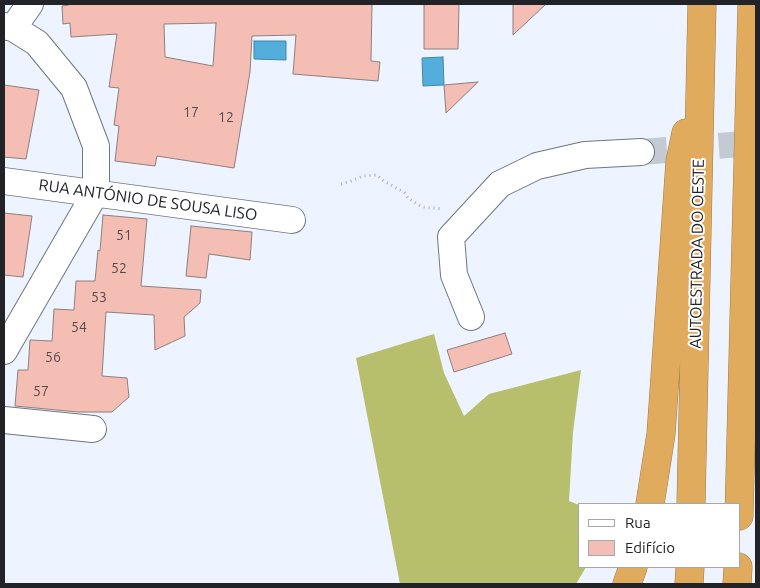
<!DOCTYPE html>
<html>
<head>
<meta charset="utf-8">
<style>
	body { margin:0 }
	#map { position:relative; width:760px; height:588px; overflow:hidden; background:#edf4ff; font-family:Ubuntu,sans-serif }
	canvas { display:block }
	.frame { position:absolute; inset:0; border:5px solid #212327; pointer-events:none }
	.legend { position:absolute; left:578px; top:503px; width:162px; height:65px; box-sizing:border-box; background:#fff; border:1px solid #a6a7a9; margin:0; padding:6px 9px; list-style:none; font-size:15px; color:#212327 }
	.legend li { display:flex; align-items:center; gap:10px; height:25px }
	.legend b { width:25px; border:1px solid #a6a7a9 }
</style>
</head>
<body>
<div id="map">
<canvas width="760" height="588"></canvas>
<div class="frame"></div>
<ul class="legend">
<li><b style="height:6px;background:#fff"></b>Rua</li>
<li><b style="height:14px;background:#f4beb5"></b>Edifício</li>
</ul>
</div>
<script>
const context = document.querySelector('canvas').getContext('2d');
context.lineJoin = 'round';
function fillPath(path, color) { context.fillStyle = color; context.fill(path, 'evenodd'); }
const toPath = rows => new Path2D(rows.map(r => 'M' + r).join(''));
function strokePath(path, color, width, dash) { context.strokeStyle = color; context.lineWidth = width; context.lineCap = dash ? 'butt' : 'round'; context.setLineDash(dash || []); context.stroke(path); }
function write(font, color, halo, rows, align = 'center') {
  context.font = font + ' Ubuntu,sans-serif'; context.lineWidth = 4; context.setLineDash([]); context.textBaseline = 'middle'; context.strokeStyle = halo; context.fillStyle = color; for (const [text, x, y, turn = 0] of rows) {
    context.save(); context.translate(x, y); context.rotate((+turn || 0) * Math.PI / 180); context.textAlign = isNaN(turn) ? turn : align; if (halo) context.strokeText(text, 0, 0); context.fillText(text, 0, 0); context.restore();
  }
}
fillPath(toPath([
	[434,334,444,373,464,416,489,394,581,370,573,432,569,501,579,505,579,567,586,567,576,584,400,584,356,358]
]), '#b7bf6c');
const water = toPath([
	[254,41,286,41,286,60,254,59,254,41],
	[443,57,444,85,423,86,422,58,443,57]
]);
fillPath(water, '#54aedb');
strokePath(water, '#4584a5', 1);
const building = toPath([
	[69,4,372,4,371,61,380,62,378,81,293,74,296,35,252,36,250,72,234,168,157,156,155,166,115,161,119,126,114,125,119,88,109,87,117,34,71,37,70,23,63,24,62,6,69,5,69,4],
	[216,23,213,66,165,57,164,24,216,23],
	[424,4,459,4,458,49,424,49,424,4],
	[513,4,546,4,513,35,513,4],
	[478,82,446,113,444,85,478,82],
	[4,85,39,90,26,159,4,157,4,85],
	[4,213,32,216,23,277,4,275,4,213],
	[103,215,147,219,141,286,201,290,200,303,184,317,185,336,155,350,154,315,106,312,102,376,127,378,129,397,112,412,78,412,15,406,18,370,28,370,30,340,52,341,54,309,74,310,76,281,95,281,98,250,100,251,103,215],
	[191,226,252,232,250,260,209,254,206,278,186,276,191,226],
	[505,333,512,354,454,372,447,350,505,333]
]);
fillPath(building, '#f4beb5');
strokePath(building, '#8c7f7d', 1);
strokePath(toPath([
	[641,152,756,143]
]), '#c4cad4', 26, [26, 13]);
const minor = toPath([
	[4,26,13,28,37,43,74,88,96,146,96,192,4,351],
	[13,28,30,4],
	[4,181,292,220],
	[471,317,454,275,451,237,500,184,537,166,585,155,641,152],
	[4,420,93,429]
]);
const highway = toPath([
	[650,504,661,434,680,162,686,133],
	[691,504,702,4],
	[739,516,752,4],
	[627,584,633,567],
	[689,584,690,567],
	[737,584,738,567]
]);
strokePath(minor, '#70767f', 28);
strokePath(highway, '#9e7b4b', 29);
strokePath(toPath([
	[341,184,349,182,363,176,377,175,384,181,405,193,408,198,422,207,443,209]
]), '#a9afb7', 3, [1, 4]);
strokePath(minor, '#fff', 26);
strokePath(highway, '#e1ab5e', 28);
write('14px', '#564a4a', null, [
	["17",191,112],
	["12",226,117],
	["51",124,235],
	["52",119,268],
	["53",99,297],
	["54",79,327],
	["56",53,357],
	["57",41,391]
]);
write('16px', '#212327', '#fff', [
	["RUA ANTÓNIO DE SOUSA LISO",148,200,8],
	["AUTOESTRADA DO OESTE",697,254,-89]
]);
</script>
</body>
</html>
